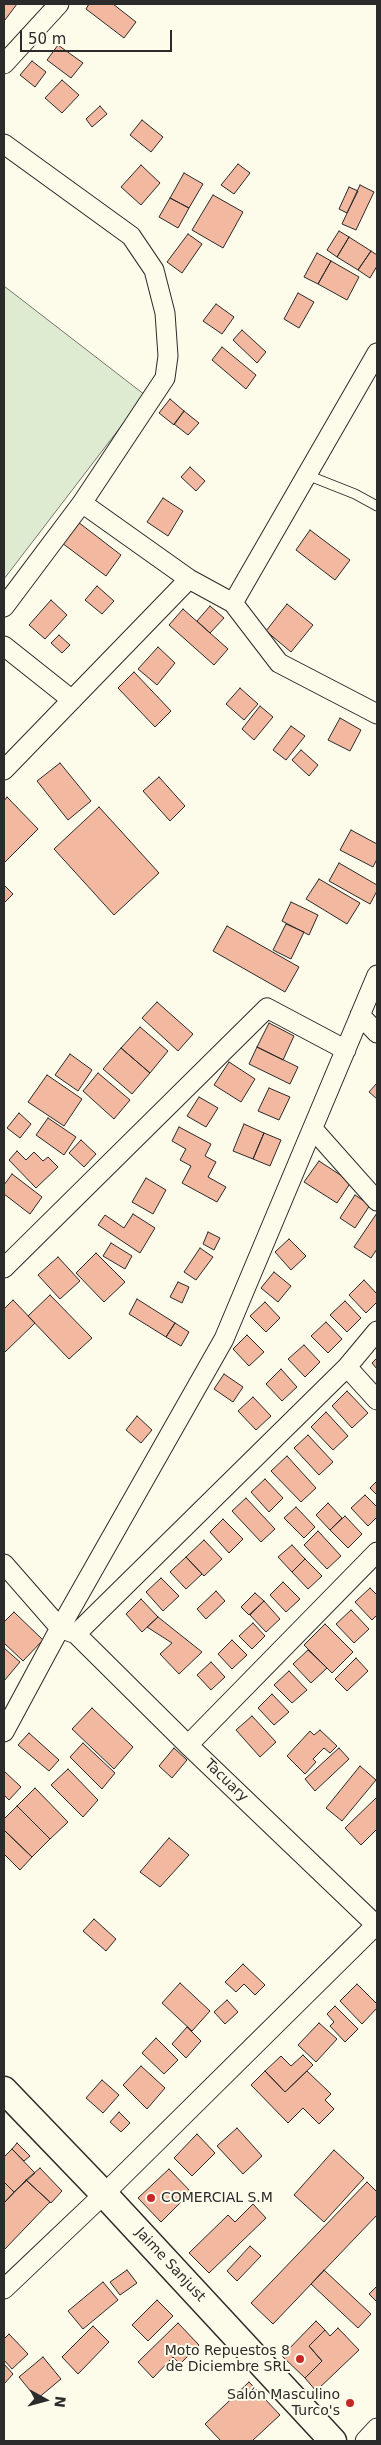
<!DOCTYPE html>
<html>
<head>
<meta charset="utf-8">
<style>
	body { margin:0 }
	#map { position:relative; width:381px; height:2445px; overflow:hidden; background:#fdfbea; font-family:"DejaVu Sans",sans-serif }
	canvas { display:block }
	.frame { position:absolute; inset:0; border:5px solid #2b2b2b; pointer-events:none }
	.north { position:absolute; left:20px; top:2375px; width:50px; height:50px; -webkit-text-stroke:4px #fdfbea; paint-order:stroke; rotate:97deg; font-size:14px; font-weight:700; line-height:20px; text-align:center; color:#2b2b2b }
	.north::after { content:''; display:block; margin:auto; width:18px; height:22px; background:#2b2b2b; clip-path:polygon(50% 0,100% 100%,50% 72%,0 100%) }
	.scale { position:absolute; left:20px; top:30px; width:152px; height:22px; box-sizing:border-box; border:2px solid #2b2b2b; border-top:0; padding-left:6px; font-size:15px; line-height:18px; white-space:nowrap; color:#2b2b2b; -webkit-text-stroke:4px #fdfbea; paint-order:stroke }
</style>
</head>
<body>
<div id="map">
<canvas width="381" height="2445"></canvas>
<div class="frame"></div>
<div class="north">N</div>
<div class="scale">50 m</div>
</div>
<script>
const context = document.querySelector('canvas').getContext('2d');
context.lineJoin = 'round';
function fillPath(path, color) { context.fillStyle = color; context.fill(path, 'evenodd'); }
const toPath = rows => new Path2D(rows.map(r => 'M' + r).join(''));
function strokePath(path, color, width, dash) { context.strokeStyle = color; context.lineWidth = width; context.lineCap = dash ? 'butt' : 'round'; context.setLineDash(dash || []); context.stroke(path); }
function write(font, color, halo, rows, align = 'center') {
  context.font = font + ' "DejaVu Sans",sans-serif'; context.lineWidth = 4; context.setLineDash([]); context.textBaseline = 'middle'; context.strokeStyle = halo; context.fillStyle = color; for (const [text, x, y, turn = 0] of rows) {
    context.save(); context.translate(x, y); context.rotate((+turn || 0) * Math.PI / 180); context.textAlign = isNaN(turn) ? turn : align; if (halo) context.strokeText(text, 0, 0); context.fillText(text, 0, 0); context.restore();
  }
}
const green = toPath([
	[4,286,145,395,4,579,4,286]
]);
fillPath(green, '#deebd1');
strokePath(green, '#74746e', 1);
const building = toPath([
	[4,4,17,4,5,20,4,19,4,4],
	[89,4,113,4,136,22,124,38,86,9,89,4],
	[58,45,83,63,71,78,47,60,58,45],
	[32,61,46,72,35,87,20,75,32,61],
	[62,80,79,95,62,113,45,98,62,80],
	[100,106,107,114,92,127,86,119,100,106],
	[142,120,163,137,151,152,130,135,142,120],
	[238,164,250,173,234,194,221,185,238,164],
	[141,165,160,183,141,205,121,187,141,165],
	[184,173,203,184,189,208,170,198,184,173],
	[360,185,374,192,356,230,342,224,360,185],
	[349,187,358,191,347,213,339,209,349,187],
	[213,195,243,212,223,248,192,230,213,195],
	[170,198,189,208,178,228,159,217,170,198],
	[339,231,349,237,337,257,327,250,339,231],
	[188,234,202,244,182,273,167,262,188,234],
	[349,237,371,251,358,270,337,257,349,237],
	[371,251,377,255,377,266,370,278,358,270,371,251],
	[317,253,331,261,318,284,304,277,317,253],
	[331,261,359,277,347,300,318,284,331,261],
	[298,293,314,302,299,328,284,319,298,293],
	[216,304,234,317,222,334,203,321,216,304],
	[242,330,266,352,257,363,233,340,242,330],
	[222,347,256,375,246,389,212,360,222,347],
	[170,399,184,411,174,425,159,413,170,399],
	[184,411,199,423,188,435,174,424,184,411],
	[190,467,205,481,196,491,181,477,190,467],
	[163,498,183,511,168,536,147,522,163,498],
	[78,522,121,555,106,576,62,543,78,522],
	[310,530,350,560,335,580,296,550,310,530],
	[97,586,114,601,102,614,85,600,97,586],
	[51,600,67,615,45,639,29,625,51,600],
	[287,604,313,625,291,652,266,631,287,604],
	[210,606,224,618,210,633,197,621,210,606],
	[183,609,228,649,214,665,169,625,183,609],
	[59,635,70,645,62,653,51,643,59,635],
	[158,647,175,663,157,685,138,669,158,647],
	[134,672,171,711,155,727,118,688,134,672],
	[240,688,258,704,244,720,226,704,240,688],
	[260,706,273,717,254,740,242,729,260,706],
	[340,718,361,730,350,751,328,740,340,718],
	[291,726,305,736,286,760,273,750,291,726],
	[301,750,318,765,309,776,292,760,301,750],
	[60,763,91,801,68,820,37,781,60,763],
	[159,777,185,806,170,821,143,791,159,777],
	[7,797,38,829,4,863,4,801,7,797],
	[99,807,159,873,114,915,54,849,99,807],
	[351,830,377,844,377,859,373,867,340,850,351,830],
	[339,863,377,885,377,891,370,904,329,881,339,863],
	[319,879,360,903,347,924,306,899,319,879],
	[4,885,13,894,4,903,4,885],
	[291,902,318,915,309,935,282,921,291,902],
	[286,924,304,932,291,959,273,950,286,924],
	[227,926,299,967,285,992,213,951,227,926],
	[157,1002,193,1034,178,1051,142,1018,157,1002],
	[269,1023,294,1036,283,1060,257,1047,269,1023],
	[140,1027,168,1051,150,1073,121,1048,140,1027],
	[257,1047,298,1067,290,1084,249,1064,257,1047],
	[121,1048,150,1073,132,1094,103,1069,121,1048],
	[70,1054,92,1070,78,1091,55,1075,70,1054],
	[229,1062,255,1079,241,1102,214,1085,229,1062],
	[98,1073,130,1100,114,1119,83,1091,98,1073],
	[47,1075,82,1099,64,1126,28,1102,47,1075],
	[377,1083,377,1099,369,1092,377,1083],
	[269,1088,290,1097,279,1120,258,1111,269,1088],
	[199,1097,218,1108,206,1127,187,1116,199,1097],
	[19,1113,31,1124,20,1138,7,1128,19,1113],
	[48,1118,76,1137,64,1155,36,1135,48,1118],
	[244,1124,264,1133,253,1159,233,1151,244,1124],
	[179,1127,211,1144,205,1156,216,1162,208,1177,226,1187,217,1202,182,1183,191,1166,180,1160,186,1149,172,1141,179,1127],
	[264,1133,281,1140,270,1166,253,1159,264,1133],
	[81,1140,96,1154,84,1167,69,1153,81,1140],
	[17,1151,26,1160,34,1152,43,1161,48,1157,58,1167,36,1188,9,1160,17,1151],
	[319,1161,351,1182,337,1203,304,1182,319,1161],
	[12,1174,42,1197,30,1214,4,1194,4,1185,12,1174],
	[146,1178,166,1190,153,1214,132,1202,146,1178],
	[355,1195,370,1205,355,1228,340,1218,355,1195],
	[377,1213,377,1249,371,1258,354,1247,377,1213],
	[133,1214,155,1228,140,1253,98,1225,105,1215,124,1228,133,1214],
	[208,1232,220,1238,214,1250,203,1244,208,1232],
	[289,1239,306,1256,291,1270,275,1252,289,1239],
	[111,1243,132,1256,125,1269,103,1256,111,1243],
	[200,1248,213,1257,196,1280,184,1272,200,1248],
	[96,1253,125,1282,104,1302,76,1273,96,1253],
	[58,1257,80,1281,60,1299,38,1275,58,1257],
	[274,1272,291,1286,278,1302,261,1288,274,1272],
	[364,1280,377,1294,377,1302,366,1313,349,1295,364,1280],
	[178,1282,189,1287,182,1303,170,1297,178,1282],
	[50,1295,92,1338,69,1359,28,1316,50,1295],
	[137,1299,175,1323,166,1337,129,1314,137,1299],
	[13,1300,35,1323,4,1353,4,1309,13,1300],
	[345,1301,361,1318,347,1332,330,1315,345,1301],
	[265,1302,280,1318,266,1332,250,1316,265,1302],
	[326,1322,342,1339,328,1353,311,1336,326,1322],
	[175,1323,189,1332,181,1346,166,1337,175,1323],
	[247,1335,264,1352,249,1366,233,1349,247,1335],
	[304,1345,320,1362,305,1377,288,1359,304,1345],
	[377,1358,377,1369,372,1363,377,1358],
	[281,1369,297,1387,282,1401,266,1384,281,1369],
	[224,1374,243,1387,233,1402,214,1389,224,1374],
	[347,1391,368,1413,352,1428,332,1406,347,1391],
	[253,1397,271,1416,256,1430,238,1411,253,1397],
	[326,1412,348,1436,333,1450,311,1427,326,1412],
	[137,1416,152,1430,141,1443,126,1430,137,1416],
	[308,1435,333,1462,319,1475,294,1448,308,1435],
	[287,1456,316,1488,301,1502,271,1471,287,1456],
	[265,1479,283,1498,269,1512,251,1492,265,1479],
	[377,1481,377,1495,370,1488,377,1481],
	[365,1495,377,1507,377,1517,368,1526,351,1508,365,1495],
	[246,1498,275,1529,261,1542,232,1511,246,1498],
	[328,1503,342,1518,330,1530,316,1515,328,1503],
	[296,1507,315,1527,304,1538,284,1518,296,1507],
	[345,1516,362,1534,348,1548,330,1530,345,1516],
	[223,1519,243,1539,229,1553,210,1532,223,1519],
	[318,1531,341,1556,327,1569,304,1545,318,1531],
	[204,1540,222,1559,204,1576,186,1557,204,1540],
	[292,1545,305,1559,292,1572,278,1557,292,1545],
	[186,1557,202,1574,186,1589,170,1572,186,1557],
	[305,1559,322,1576,308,1589,292,1572,305,1559],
	[161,1578,179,1596,163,1611,146,1592,161,1578],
	[283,1582,300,1599,286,1612,270,1595,283,1582],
	[370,1588,377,1595,377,1615,372,1620,355,1602,370,1588],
	[216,1591,225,1601,206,1619,197,1609,216,1591],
	[255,1593,264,1601,249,1615,241,1607,255,1593],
	[141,1599,158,1617,142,1632,126,1614,141,1599],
	[264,1601,280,1619,266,1632,250,1615,264,1601],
	[351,1610,369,1629,354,1643,336,1624,351,1610],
	[14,1612,43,1640,23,1661,4,1643,4,1622,14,1612],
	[158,1617,202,1652,179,1674,160,1654,172,1643,147,1627,158,1617],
	[253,1623,265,1636,252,1649,239,1636,253,1623],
	[325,1624,353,1652,332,1673,304,1645,325,1624],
	[232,1640,247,1655,232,1669,218,1654,232,1640],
	[4,1648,20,1662,4,1681,4,1648],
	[308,1650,327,1668,311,1683,293,1664,308,1650],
	[356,1658,368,1671,347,1691,335,1679,356,1658],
	[211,1662,225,1677,211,1690,197,1675,211,1662],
	[289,1671,307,1690,292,1703,274,1685,289,1671],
	[272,1694,289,1712,274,1725,258,1708,272,1694],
	[92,1708,133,1747,114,1769,72,1729,92,1708],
	[252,1716,276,1742,260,1757,236,1730,252,1716],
	[320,1730,337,1746,330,1753,324,1748,313,1759,316,1762,305,1774,287,1756,310,1731,314,1735,320,1730],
	[29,1733,59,1760,49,1771,18,1745,29,1733],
	[83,1743,115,1773,102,1789,70,1757,83,1743],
	[174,1748,187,1760,172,1778,159,1766,174,1748],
	[339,1748,349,1759,315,1791,305,1779,339,1748],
	[360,1766,376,1780,342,1821,326,1808,360,1766],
	[68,1769,98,1800,83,1817,51,1785,68,1769],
	[4,1771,21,1787,9,1800,4,1795,4,1771],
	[35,1788,68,1822,50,1839,17,1806,35,1788],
	[377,1797,377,1829,361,1845,345,1828,377,1797],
	[17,1806,50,1839,32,1857,4,1830,4,1819,17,1806],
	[4,1830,32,1857,20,1870,4,1854,4,1830],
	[169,1838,189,1855,160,1887,140,1872,169,1838],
	[94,1919,116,1939,106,1951,83,1931,94,1919],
	[243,1964,265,1985,255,1995,244,1984,236,1992,225,1982,243,1964],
	[180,1983,210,2011,192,2031,162,2003,180,1983],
	[357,1984,377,2004,377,2008,362,2024,340,2001,357,1984],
	[227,2000,238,2012,225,2024,214,2012,227,2000],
	[335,2006,358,2029,345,2042,330,2026,334,2022,327,2014,335,2006],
	[319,2023,337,2039,316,2062,298,2045,319,2023],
	[187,2027,201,2041,186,2058,172,2044,187,2027],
	[156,2038,178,2060,164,2074,142,2053,156,2038],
	[303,2055,313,2065,285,2092,265,2071,281,2056,291,2066,303,2055],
	[141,2066,165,2088,147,2109,123,2085,141,2066],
	[265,2071,285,2092,307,2071,331,2094,325,2100,334,2109,319,2124,303,2108,288,2123,251,2085,265,2071],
	[102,2080,119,2095,103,2113,86,2098,102,2080],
	[119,2112,130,2123,121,2132,110,2122,119,2112],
	[237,2128,262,2156,243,2174,217,2146,237,2128],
	[197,2134,215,2153,192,2176,174,2158,197,2134],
	[17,2143,30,2156,24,2161,12,2149,17,2143],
	[12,2149,35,2173,14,2192,4,2182,4,2157,12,2149],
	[334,2150,364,2178,324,2222,294,2195,334,2150],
	[40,2168,62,2191,51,2203,26,2180,40,2168],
	[169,2169,191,2192,161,2222,138,2198,169,2169],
	[26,2180,50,2202,4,2250,4,2203,26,2180],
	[4,2182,14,2192,4,2203,4,2182],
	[367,2182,377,2192,377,2215,273,2324,251,2303,367,2182],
	[253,2204,266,2218,209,2273,189,2253,228,2215,235,2222,253,2204],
	[250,2246,261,2256,237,2281,227,2271,250,2246],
	[127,2270,137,2283,120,2295,110,2282,127,2270],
	[324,2270,371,2314,358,2328,311,2284,324,2270],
	[103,2282,118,2300,83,2329,68,2311,103,2282],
	[377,2286,377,2302,369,2294,377,2286],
	[157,2300,173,2316,148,2341,132,2325,157,2300],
	[316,2321,325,2330,309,2346,322,2361,305,2378,282,2356,316,2321],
	[178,2323,199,2345,180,2364,173,2357,153,2378,138,2362,178,2323],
	[93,2326,109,2342,78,2374,62,2357,93,2326],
	[338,2328,359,2350,316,2391,305,2378,322,2361,309,2346,325,2330,330,2336,338,2328],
	[9,2334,28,2354,12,2369,4,2360,4,2339,9,2334],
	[43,2357,61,2379,37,2399,19,2377,43,2357],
	[4,2364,13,2374,4,2384,4,2364],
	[249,2382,280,2415,252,2441,221,2441,205,2424,249,2382]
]);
fillPath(building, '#f2b8a0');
strokePath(building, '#2b2b2b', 1);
const service = toPath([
	[307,475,355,494,377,506]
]);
const minor = toPath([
	[4,64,59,4],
	[4,144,131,236,154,270,165,313,168,356,165,378,82,503,4,607],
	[82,503,189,579,233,603,279,663,377,714],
	[233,603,377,353],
	[4,646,72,700],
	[4,770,189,579],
	[360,1015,377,1033],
	[313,1129,377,1201],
	[4,1268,267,1008,346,1050],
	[347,1367,377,1400],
	[4,1564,60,1628,76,1634,347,1367,377,1331],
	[76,1634,188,1745,377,1926],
	[4,1732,60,1628,224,1339,377,975],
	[188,1745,377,1552],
	[4,2289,104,2194,377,1924],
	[365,2441,377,2428]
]);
const secondary = toPath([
	[4,2090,104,2194,333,2441]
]);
strokePath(service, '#2b2b2b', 11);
strokePath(minor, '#2b2b2b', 21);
strokePath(secondary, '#2b2b2b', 29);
strokePath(service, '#fdfbea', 9);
strokePath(minor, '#fdfbea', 19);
strokePath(secondary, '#fdfbea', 26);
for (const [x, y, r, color] of [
	[151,2198,5,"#c62828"],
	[300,2359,5,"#c62828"],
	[350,2403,5,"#c62828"]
]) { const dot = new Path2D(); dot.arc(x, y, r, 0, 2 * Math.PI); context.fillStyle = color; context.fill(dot); strokePath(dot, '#fdfbea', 2); }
write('14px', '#2b2b2b', '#fdfbea', [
	["Tacuary",226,1781,44],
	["Jaime Sanjust",170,2265,47]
]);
write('14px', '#2b2b2b', '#fdfbea', [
	["COMERCIAL S.M",161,2198,"left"],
	["Moto Repuestos 8",290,2351],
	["de Diciembre SRL",290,2367],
	["Salón Masculino",340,2395],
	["Turco's",340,2411]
], 'right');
</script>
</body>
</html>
